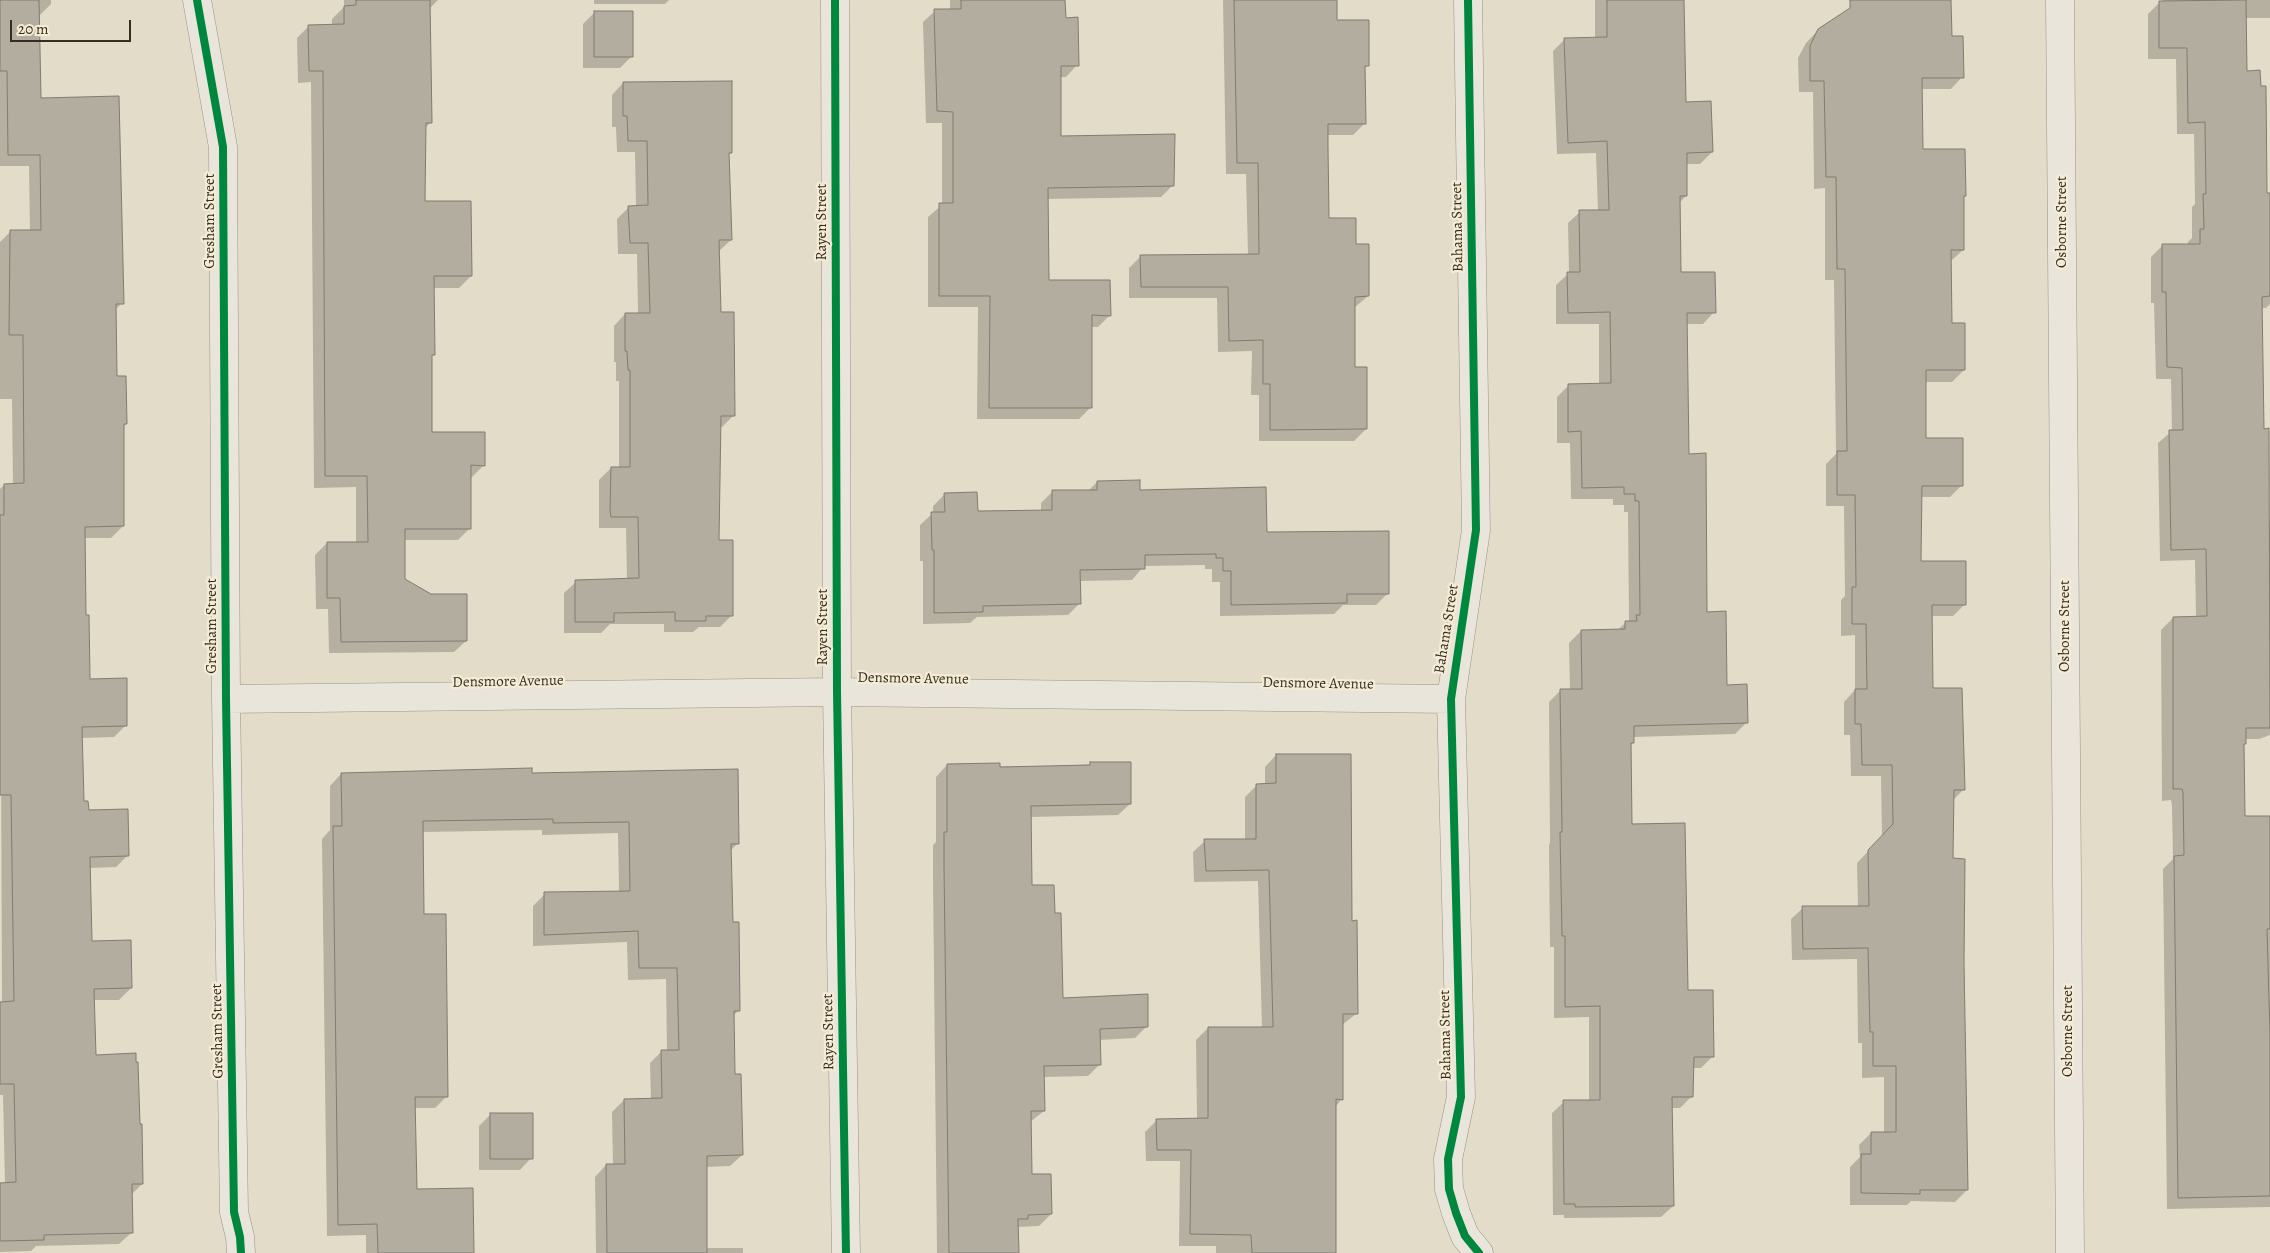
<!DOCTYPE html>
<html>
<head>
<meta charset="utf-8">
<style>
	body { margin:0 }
	#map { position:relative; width:2270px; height:1253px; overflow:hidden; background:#e3dcc8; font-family:Alegreya,serif }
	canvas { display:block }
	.scale { position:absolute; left:10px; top:20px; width:121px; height:22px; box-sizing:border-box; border:2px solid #372c21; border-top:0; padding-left:6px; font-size:15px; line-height:18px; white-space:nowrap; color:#372c21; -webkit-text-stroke:4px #f4ecd4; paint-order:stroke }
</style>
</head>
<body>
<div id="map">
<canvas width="2270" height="1253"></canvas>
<div class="scale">20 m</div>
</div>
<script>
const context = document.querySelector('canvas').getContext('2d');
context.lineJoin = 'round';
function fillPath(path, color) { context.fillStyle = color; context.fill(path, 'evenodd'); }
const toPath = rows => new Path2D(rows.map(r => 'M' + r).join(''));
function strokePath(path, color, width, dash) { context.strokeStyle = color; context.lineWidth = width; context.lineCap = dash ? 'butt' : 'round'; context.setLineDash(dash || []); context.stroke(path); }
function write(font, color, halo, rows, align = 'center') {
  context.font = font + ' Alegreya,serif'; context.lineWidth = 4.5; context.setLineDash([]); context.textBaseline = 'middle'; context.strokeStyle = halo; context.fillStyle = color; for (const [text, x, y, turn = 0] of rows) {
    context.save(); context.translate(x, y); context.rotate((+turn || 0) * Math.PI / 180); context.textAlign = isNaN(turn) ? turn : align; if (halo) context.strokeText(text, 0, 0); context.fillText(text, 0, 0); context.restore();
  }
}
fillPath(toPath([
	[0,0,51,0,51,4,39,16,40,99,122,303,114,311,116,377,126,424,123,427,123,526,111,538,84,538,84,616,88,680,126,725,114,737,81,738,83,802,87,811,128,855,116,867,89,868,90,942,131,988,119,1000,93,1000,94,1057,142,1184,131,1195,131,1233,119,1244,36,1246,31,1251,0,1252,0,1184,5,1184,3,1095,0,1095,0,1003,2,1003,0,489,4,485,13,485,12,399,0,399,0,242,11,231,30,231,29,166,0,166],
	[344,0,438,0,429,9,431,122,425,128,424,202,471,276,459,288,432,288,434,354,431,357,431,433,484,465,472,477,469,477,470,528,458,540,404,540,404,580,466,641,454,652,329,653,328,609,316,609,315,555,327,543,356,543,356,487,314,488,311,82,298,83,297,38,309,26,332,26,332,19,344,7],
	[594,0,669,0,665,4,594,4],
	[950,0,1064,0,1064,19,1077,65,1066,77,1060,77,1060,137,1173,185,1161,197,1047,199,1048,281,1110,315,1098,327,1091,327,1091,407,1079,419,977,419,978,307,928,307,928,217,942,205,942,123,926,123,923,22,935,11,950,10],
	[1223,0,1336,0,1336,22,1368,65,1364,69,1365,123,1353,135,1327,135,1328,220,1354,246,1368,296,1354,308,1354,369,1366,429,1354,441,1259,441,1259,395,1251,395,1252,351,1218,352,1217,298,1129,298,1129,268,1141,256,1248,255,1246,174,1226,174],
	[1595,0,1683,0,1685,103,1712,152,1700,164,1686,164,1686,196,1679,203,1680,274,1714,312,1703,324,1686,324,1688,455,1705,613,1725,686,1747,722,1735,734,1633,737,1633,743,1629,746,1631,825,1687,992,1713,1056,1701,1068,1693,1068,1692,1096,1680,1108,1671,1108,1673,1206,1661,1217,1564,1218,1564,1215,1553,1215,1552,1113,1564,1102,1589,1101,1589,1017,1554,1018,1554,947,1550,947,1549,845,1550,843,1549,702,1561,690,1570,690,1569,643,1581,631,1618,630,1626,622,1629,622,1628,512,1624,512,1624,505,1613,505,1613,499,1571,499,1570,443,1557,443,1557,397,1569,385,1599,385,1599,324,1556,324,1556,285,1569,273,1568,223,1580,212,1598,211,1596,153,1557,154,1553,51,1565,39,1595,39],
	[1866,0,1950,0,1950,38,1962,77,1951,89,1921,89,1922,151,1963,250,1951,261,1950,325,1964,370,1952,382,1924,382,1925,440,1962,485,1950,497,1920,497,1920,563,1965,604,1953,616,1931,616,1932,690,1963,790,1952,801,1952,860,1963,962,1967,1190,1955,1202,1911,1201,1907,1205,1850,1205,1850,1167,1860,1157,1859,1145,1871,1133,1884,1133,1884,1077,1862,1078,1862,1043,1858,1043,1857,959,1792,960,1791,919,1803,908,1858,908,1857,863,1882,837,1881,776,1851,776,1850,735,1844,735,1844,702,1855,690,1855,635,1841,636,1841,600,1845,596,1844,506,1826,506,1826,464,1836,454,1834,280,1825,280,1825,188,1814,189,1813,92,1799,92,1798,58,1806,43,1818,30],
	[2163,0,2270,0,2270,18,2245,18,2246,72,2266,194,2270,194,2270,304,2266,308,2261,308,2263,430,2270,537,2270,735,2259,739,2245,739,2245,744,2242,746,2244,817,2270,817,2270,1207,2167,1209,2163,869,2173,859,2172,806,2171,800,2162,801,2161,630,2173,618,2196,618,2195,560,2160,561,2158,443,2172,431,2171,379,2156,379,2154,303,2151,303,2151,257,2162,246,2188,246,2188,242,2192,238,2192,207,2195,204,2194,134,2177,134,2176,59,2148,59,2148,14,2160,2,2163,2],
	[594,13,632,56,620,68,583,68,583,24],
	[623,83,731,152,728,155,731,240,719,251,720,313,734,415,722,427,719,427,718,542,732,615,720,627,699,627,693,632,664,632,664,624,610,624,601,633,564,633,564,593,576,582,627,580,626,528,599,528,599,480,611,468,619,468,619,381,616,381,616,362,614,362,614,326,625,314,638,314,637,254,618,254,617,219,629,207,636,207,635,152,617,152,616,127,612,127,612,95],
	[1097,482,1139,491,1265,533,1388,593,1376,605,1343,605,1334,614,1220,616,1220,582,1212,582,1212,569,1205,569,1205,565,1144,566,1132,580,1079,581,1079,604,1068,615,977,617,970,623,923,624,923,561,920,561,920,525,933,513,933,506,945,494,976,512,1041,511,1041,503,1053,491,1088,491],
	[1276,755,1351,922,1356,1014,1342,1025,1342,1099,1335,1107,1334,1253,1216,1253,1216,1246,1179,1246,1180,1161,1146,1161,1145,1132,1156,1121,1197,1119,1196,1040,1208,1028,1262,1028,1258,881,1194,882,1193,852,1205,841,1245,840,1245,797,1257,785,1265,785,1265,767],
	[1130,763,1130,804,1118,815,1030,817,1030,887,1054,915,1061,999,1147,1026,1135,1038,1099,1040,1100,1064,1088,1076,1043,1077,1044,1111,1030,1122,1031,1176,1051,1214,1039,1226,1017,1227,1018,1253,937,1253,933,879,933,845,936,842,936,777,947,765,998,768],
	[341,774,531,774,738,843,730,851,731,923,739,1010,732,1017,733,1076,742,1155,730,1166,706,1167,705,1248,743,1248,743,1253,596,1253,595,1177,606,1165,613,1165,612,1112,624,1100,651,1100,650,1063,662,1051,667,1051,666,979,628,980,627,942,533,946,533,906,545,894,619,892,618,833,542,835,542,830,422,832,423,915,447,1096,435,1108,414,1108,416,1191,473,1253,366,1253,366,1235,327,1236,322,839,330,830,330,786],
	[491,1114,531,1158,520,1170,479,1170,479,1126]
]), '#0003');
const building = toPath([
	[0,0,39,0,41,98,119,96,124,304,116,304,117,376,126,376,127,424,124,424,124,526,85,527,86,615,89,615,90,679,127,678,127,726,82,727,84,801,88,801,89,810,128,809,129,856,90,857,92,941,131,940,132,988,94,989,96,1055,136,1053,136,1062,138,1062,140,1124,142,1124,143,1184,132,1184,133,1233,44,1235,44,1240,0,1241,0,1183,16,1182,14,1084,0,1084,0,1002,14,1001,11,795,0,795,0,515,4,515,4,484,24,483,23,335,9,335,10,230,41,230,40,155,8,155,7,71,0,71,0,0],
	[356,0,430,0,432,123,426,123,425,201,471,201,472,276,434,276,435,355,432,355,432,432,485,432,485,466,471,465,471,529,405,529,405,579,431,594,467,594,467,641,341,642,340,598,327,598,327,542,368,542,367,476,325,476,323,71,309,71,308,25,344,24,344,6,356,5,356,0],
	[961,0,1065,0,1066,18,1078,17,1079,66,1061,66,1061,136,1175,134,1174,186,1048,188,1049,280,1110,280,1111,316,1092,315,1092,408,989,408,990,296,939,296,939,203,953,203,953,112,937,111,934,9,961,9,961,0],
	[1234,0,1337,0,1337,20,1369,20,1369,66,1365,66,1366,124,1328,124,1328,146,1329,218,1356,218,1356,244,1369,244,1369,296,1355,297,1355,367,1367,367,1367,429,1270,430,1270,384,1263,384,1263,340,1229,341,1228,287,1141,287,1140,255,1259,254,1258,163,1237,163,1234,0],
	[1607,0,1684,0,1686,102,1711,101,1713,152,1687,153,1687,196,1680,196,1681,272,1715,272,1716,313,1687,313,1689,454,1706,453,1707,612,1726,611,1727,685,1747,684,1748,723,1634,726,1634,743,1631,743,1632,824,1685,823,1688,990,1713,990,1714,1057,1694,1057,1693,1097,1672,1097,1674,1206,1575,1207,1575,1204,1564,1204,1563,1100,1600,1100,1600,1006,1565,1007,1565,936,1562,936,1560,832,1562,832,1560,689,1582,689,1581,630,1625,629,1625,621,1637,621,1636,615,1640,615,1639,501,1635,501,1635,494,1624,494,1624,487,1582,488,1581,431,1568,432,1568,384,1611,383,1610,312,1568,313,1567,272,1580,272,1579,210,1609,210,1607,141,1568,143,1564,38,1607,37,1607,0],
	[1850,0,1951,0,1952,36,1963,36,1964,78,1922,78,1923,149,1965,149,1966,196,1964,196,1964,250,1951,250,1952,323,1965,323,1965,370,1926,370,1926,438,1963,438,1963,486,1922,486,1921,561,1966,561,1966,605,1932,605,1933,688,1962,688,1965,790,1954,790,1953,858,1965,859,1964,962,1968,1190,1920,1190,1920,1194,1861,1193,1861,1154,1871,1154,1871,1132,1896,1132,1896,1066,1873,1066,1873,1032,1870,1032,1868,948,1803,949,1802,906,1869,906,1868,850,1893,824,1892,765,1862,765,1861,724,1855,724,1855,689,1867,689,1866,624,1852,624,1852,587,1856,587,1855,495,1837,495,1837,451,1847,451,1845,269,1837,269,1836,177,1826,177,1824,81,1810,81,1810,46,1818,29,1850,8,1850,0],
	[2246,0,2247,71,2260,70,2261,86,2266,86,2267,193,2270,193,2270,296,2262,297,2264,429,2269,428,2270,728,2246,728,2246,744,2244,744,2245,816,2270,816,2270,929,2267,929,2270,1034,2270,1196,2178,1198,2174,856,2184,855,2183,793,2182,789,2173,789,2173,617,2207,616,2206,549,2171,550,2169,430,2183,430,2182,368,2167,367,2166,292,2162,292,2162,244,2200,244,2200,229,2204,229,2203,194,2206,194,2205,122,2188,123,2187,48,2159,48,2159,1,2246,0],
	[594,11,633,11,633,57,594,57,594,11],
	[732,81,732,153,729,153,732,240,719,240,721,312,734,312,735,416,721,416,719,540,733,540,733,616,706,616,706,621,675,621,675,612,614,613,614,622,575,622,575,580,639,578,638,517,611,517,610,511,611,467,630,467,630,370,628,370,627,351,625,351,625,313,650,313,648,243,630,243,628,206,648,205,647,141,628,141,627,116,623,116,623,82,732,81],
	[1140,480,1140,490,1266,487,1267,532,1389,531,1389,594,1347,594,1347,603,1231,605,1231,571,1223,571,1223,558,1216,558,1216,554,1145,555,1145,569,1080,570,1081,604,983,606,983,612,934,613,934,550,932,550,931,512,945,512,944,493,977,492,978,511,1052,510,1052,490,1097,490,1097,481,1140,480],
	[1276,754,1351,754,1352,921,1357,920,1358,1014,1343,1014,1343,1100,1336,1099,1336,1253,1252,1253,1251,1235,1190,1234,1191,1150,1157,1150,1156,1119,1208,1118,1208,1027,1273,1027,1269,870,1206,871,1204,839,1256,839,1256,784,1276,783,1276,754],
	[1090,762,1131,762,1131,804,1031,806,1032,885,1054,885,1055,913,1061,913,1063,998,1148,994,1148,1027,1100,1029,1101,1065,1044,1066,1045,1111,1031,1111,1032,1174,1051,1174,1052,1214,1028,1215,1028,1219,1018,1219,1019,1253,949,1253,944,866,944,832,947,832,947,764,1000,763,1000,767,1090,765,1090,762],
	[532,768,532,773,738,769,739,844,731,844,733,922,739,922,740,1011,734,1011,735,1074,741,1074,743,1155,707,1156,707,1253,607,1253,606,1164,625,1164,624,1099,662,1098,661,1050,679,1050,677,968,639,968,638,931,544,935,544,892,630,891,629,822,553,823,553,819,423,821,424,914,446,914,448,1097,415,1097,417,1189,473,1188,474,1253,378,1253,377,1224,338,1225,333,826,342,826,341,773,532,768],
	[490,1113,533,1113,533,1159,490,1159,490,1113]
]);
fillPath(building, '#b2ad9f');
strokePath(building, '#817b70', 1);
const minor = toPath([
	[197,0,223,147,226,699,234,1212,240,1237,241,1253],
	[835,0,837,692,846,1253],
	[1468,0,1476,530,1451,699,1461,1097,1448,1159,1449,1189,1456,1213,1465,1236,1479,1253],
	[2060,0,2070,1253],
	[226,699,837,692,1451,699]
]);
strokePath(minor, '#999387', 29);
strokePath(minor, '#e9e5db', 28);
strokePath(toPath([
	[197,0,223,147,226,699,234,1212,240,1237,241,1253],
	[835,0,837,692,846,1253],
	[1468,0,1476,530,1451,699,1461,1097,1448,1159,1449,1189,1456,1213,1465,1236,1479,1253]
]), '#00873e', 8);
write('15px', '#372c21', '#f4ecd4', [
	["Gresham Street",210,221,-90],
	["Rayen Street",822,222,-90],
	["Osborne Street",2062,222,-90],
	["Bahama Street",1458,227,-91],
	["Gresham Street",212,626,-90],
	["Osborne Street",2065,626,-90],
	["Rayen Street",823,627,-90],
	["Bahama Street",1447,629,-81],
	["Densmore Avenue",913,679,1],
	["Densmore Avenue",508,682,-1],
	["Densmore Avenue",1318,684,1],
	["Gresham Street",218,1031,-91],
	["Osborne Street",2068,1031,-90],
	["Rayen Street",829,1032,-91],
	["Bahama Street",1446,1035,-91]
]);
</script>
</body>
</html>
